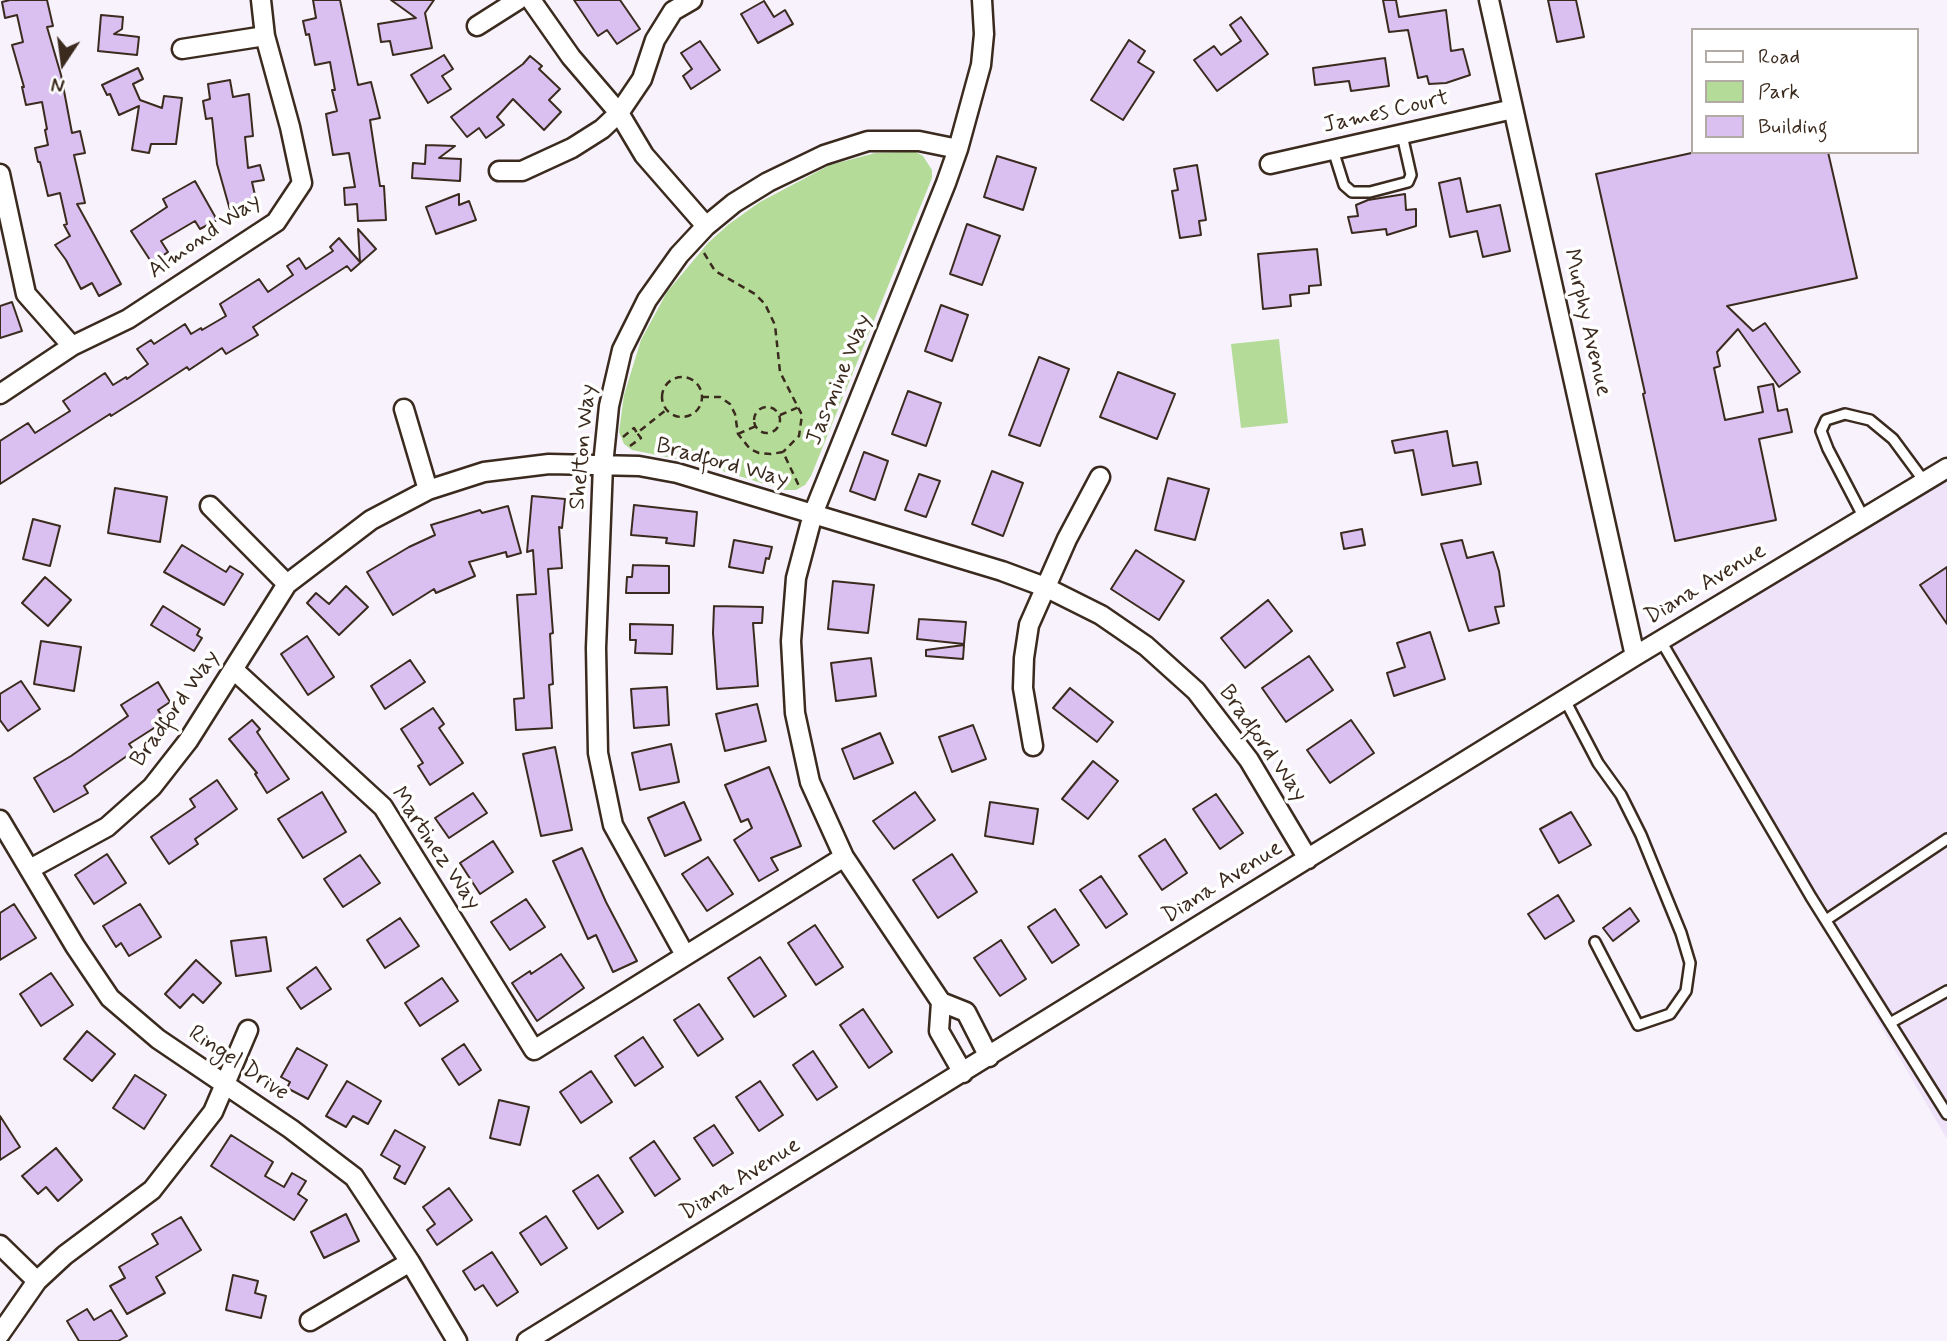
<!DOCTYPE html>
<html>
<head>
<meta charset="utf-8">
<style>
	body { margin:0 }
	#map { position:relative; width:1947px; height:1341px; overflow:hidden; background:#f7f2fc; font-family:Mynerve,sans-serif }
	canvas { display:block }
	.legend { position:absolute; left:1691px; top:28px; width:228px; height:126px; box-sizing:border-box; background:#fff; border:2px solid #b1aaa5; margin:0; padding:9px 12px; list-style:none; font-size:21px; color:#3b2a1e }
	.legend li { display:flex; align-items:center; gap:14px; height:35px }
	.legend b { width:35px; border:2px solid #b1aaa5 }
	.north { position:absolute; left:28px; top:28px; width:70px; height:70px; -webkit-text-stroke:5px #fff; paint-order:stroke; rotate:193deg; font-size:19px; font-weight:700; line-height:28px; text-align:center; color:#3b2a1e }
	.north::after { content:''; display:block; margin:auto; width:24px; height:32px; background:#3b2a1e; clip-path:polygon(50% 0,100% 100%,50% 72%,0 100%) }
</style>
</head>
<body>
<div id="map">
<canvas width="1947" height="1341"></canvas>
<ul class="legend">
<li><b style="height:9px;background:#fff"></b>Road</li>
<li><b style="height:19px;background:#b4dc98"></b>Park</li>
<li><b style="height:19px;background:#d9c0f0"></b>Building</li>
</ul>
<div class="north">N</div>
</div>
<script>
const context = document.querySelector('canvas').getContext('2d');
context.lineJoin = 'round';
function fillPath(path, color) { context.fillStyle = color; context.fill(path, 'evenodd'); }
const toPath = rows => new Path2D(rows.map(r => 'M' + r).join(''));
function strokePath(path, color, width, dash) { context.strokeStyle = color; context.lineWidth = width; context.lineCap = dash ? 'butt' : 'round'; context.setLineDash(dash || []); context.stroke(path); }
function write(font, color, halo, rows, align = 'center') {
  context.font = font + ' Mynerve,sans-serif'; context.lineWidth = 7; context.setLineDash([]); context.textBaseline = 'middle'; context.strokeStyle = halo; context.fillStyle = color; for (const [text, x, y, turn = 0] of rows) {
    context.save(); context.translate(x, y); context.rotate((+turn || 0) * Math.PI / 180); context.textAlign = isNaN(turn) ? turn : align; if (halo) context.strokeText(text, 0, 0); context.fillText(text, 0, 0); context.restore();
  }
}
fillPath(toPath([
	[1947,479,1947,1139,1661,651]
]), '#eee3f8');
fillPath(toPath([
	[902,152,916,152,923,156,932,170,932,178,811,476,805,485,796,490,784,490,697,463,632,450,624,444,619,432,624,395,641,340,667,292,708,243,729,224,760,202,830,165,875,153],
	[1279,339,1288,423,1241,428,1231,344]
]), '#b4dc98');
const building = toPath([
	[10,0,47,0,53,26,47,27,61,75,72,133,80,131,85,153,74,155,85,203,77,204,121,284,99,296,92,283,81,289,66,260,55,245,70,236,64,225,67,224,60,193,48,196,40,162,38,162,35,148,48,145,45,130,47,129,42,102,26,105,22,87,24,87,12,45,23,42,17,15,5,18,2,2,10,0],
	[313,0,340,0,358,85,371,82,380,118,370,120,380,186,384,186,386,220,358,221,357,204,345,205,344,188,355,187,349,153,333,155,326,114,337,111,332,90,335,90,330,62,315,65,309,34,306,35,303,21,316,18,313,0],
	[391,0,434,0,425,13,432,48,393,55,390,41,381,42,378,24,416,18,391,0],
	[574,0,620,0,640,29,617,44,607,30,598,36,574,0],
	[1383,0,1396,0,1399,17,1446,10,1451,51,1463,49,1470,75,1446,83,1429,84,1427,76,1418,78,1408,30,1389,32,1383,0],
	[1548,0,1576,0,1584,37,1557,42,1548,0],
	[764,1,774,17,785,10,793,24,758,43,741,14,764,1],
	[101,15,123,17,122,29,114,34,139,37,137,55,98,51,101,15],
	[1241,17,1268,54,1217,91,1194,60,1214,46,1221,55,1241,41,1230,25,1241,17],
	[1129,40,1145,51,1138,62,1154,72,1123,120,1091,100,1129,40],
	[700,41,720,70,691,89,683,76,692,69,681,53,700,41],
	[444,55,453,69,442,76,451,89,428,103,411,75,444,55],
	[530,56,542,66,539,69,560,89,549,100,561,112,544,130,513,99,497,117,504,125,486,138,479,128,467,137,451,117,523,64,530,56],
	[1385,58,1389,86,1351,91,1349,81,1315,85,1313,68,1385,58],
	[138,68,143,79,133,84,140,100,162,108,164,96,182,98,176,144,151,144,149,153,132,150,139,106,119,115,110,94,107,95,102,85,138,68],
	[230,80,233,97,249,94,253,136,245,137,248,168,260,165,264,180,252,182,257,204,230,210,217,164,212,118,206,119,203,101,210,99,208,84,230,80],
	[426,145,455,146,439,158,461,159,460,181,412,178,413,163,425,164,426,145],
	[1696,152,1828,152,1857,278,1727,306,1753,331,1765,323,1800,372,1779,387,1738,329,1717,352,1720,366,1714,368,1725,420,1763,412,1758,387,1773,384,1778,411,1787,409,1792,432,1759,439,1776,520,1675,541,1643,394,1645,393,1596,174,1696,152],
	[997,156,1036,168,1023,210,984,197,997,156],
	[1197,165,1206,220,1199,221,1201,235,1180,238,1172,191,1178,190,1174,169,1197,165],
	[1460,178,1467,212,1500,205,1510,251,1483,257,1477,231,1450,237,1439,183,1460,178],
	[195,181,217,220,200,229,195,221,161,241,168,252,152,263,131,231,167,207,163,199,195,181],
	[459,194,459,205,469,201,476,220,436,234,426,207,459,194],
	[1405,194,1406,210,1416,209,1416,226,1387,235,1386,229,1352,233,1348,217,1358,216,1356,205,1368,200,1405,194],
	[967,224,1000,236,982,285,950,274,967,224],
	[358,229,376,249,351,271,347,266,253,327,258,335,226,354,222,348,189,370,187,367,138,399,111,416,110,414,0,484,0,441,28,423,35,433,70,411,63,401,105,373,113,385,126,377,127,379,148,364,137,349,151,340,154,344,185,324,191,334,201,328,202,330,226,316,220,304,259,279,268,292,293,275,287,266,299,258,306,269,333,251,330,247,339,238,360,262,358,229],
	[1317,249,1321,285,1309,286,1309,293,1290,295,1291,306,1263,309,1258,254,1317,249],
	[12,302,22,331,0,338,0,306,12,302],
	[941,305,968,315,952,361,925,351,941,305],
	[1039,357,1069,369,1040,446,1009,435,1039,357],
	[1118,372,1175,394,1157,439,1100,417,1118,372],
	[908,391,941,403,926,446,892,434,908,391],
	[1447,431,1453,466,1477,462,1481,484,1422,495,1413,450,1395,453,1392,441,1447,431],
	[864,452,888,461,875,500,850,491,864,452],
	[992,471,1023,483,1003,536,972,524,992,471],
	[919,474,940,481,926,517,905,510,919,474],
	[1168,478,1209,489,1195,540,1155,530,1168,478],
	[115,488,167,497,160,542,108,533,115,488],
	[532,496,565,499,562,528,559,527,562,568,548,569,553,633,550,634,553,684,549,685,552,728,516,730,514,699,524,698,517,595,536,594,533,550,527,552,532,496],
	[634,505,697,512,694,546,666,543,667,538,631,535,634,505],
	[508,506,521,553,507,557,506,552,469,562,475,576,436,593,434,589,393,615,367,572,409,547,435,535,431,525,480,510,482,513,508,506],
	[33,519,60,526,50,566,23,559,33,519],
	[1362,529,1365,545,1344,549,1341,533,1362,529],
	[734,540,772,547,769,559,766,558,763,573,729,567,734,540],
	[1462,540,1467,558,1493,552,1499,571,1504,606,1495,607,1499,623,1469,631,1441,544,1462,540],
	[182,545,226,572,230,566,243,574,224,605,164,572,182,545],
	[1136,550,1184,581,1159,620,1111,589,1136,550],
	[633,565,669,566,669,593,626,593,627,577,632,577,633,565],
	[1947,567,1947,624,1920,585,1947,567],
	[45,577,71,600,48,626,22,603,45,577],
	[833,581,874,585,868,633,828,629,833,581],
	[346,586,368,607,339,635,307,603,316,593,329,604,346,586],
	[1268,600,1292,631,1245,668,1221,638,1268,600],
	[163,606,200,629,197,635,202,638,194,651,151,625,163,606],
	[714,606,763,607,762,623,753,623,758,686,717,689,713,633,714,606],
	[919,619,966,622,964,644,917,639,919,619],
	[630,624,673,625,672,654,635,653,636,640,630,640,630,624],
	[1430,632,1445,679,1394,696,1387,673,1405,667,1397,643,1430,632],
	[307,636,334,677,308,695,281,654,307,636],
	[41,641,81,647,74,691,34,684,41,641],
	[964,645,963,659,926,656,926,650,964,645],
	[1309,656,1333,690,1286,722,1262,688,1309,656],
	[871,658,876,696,836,701,831,663,871,658],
	[410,660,425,682,385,709,371,686,410,660],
	[21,681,40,709,8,731,0,720,0,694,21,681],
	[158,682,170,702,158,710,165,721,129,744,134,751,84,786,88,793,54,812,34,778,71,756,128,716,121,705,158,682],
	[667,687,669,725,634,728,631,689,667,687],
	[1070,688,1113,722,1097,742,1053,708,1070,688],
	[757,704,766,741,725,751,716,714,757,704],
	[433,708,444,724,439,728,463,763,430,785,418,766,423,763,401,729,433,708],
	[252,720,260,729,257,732,289,779,267,793,255,774,257,773,229,739,252,720],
	[1351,720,1374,753,1330,783,1307,750,1351,720],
	[973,725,986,759,952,772,939,737,973,725],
	[880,733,893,763,854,779,842,749,880,733],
	[671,744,679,782,640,790,632,753,671,744],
	[555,747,572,830,541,836,523,754,555,747],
	[1093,761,1118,781,1088,819,1062,799,1093,761],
	[769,767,801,846,771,858,778,870,759,881,734,840,752,828,748,819,741,822,725,785,769,767],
	[217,780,237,809,195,839,198,844,169,864,151,837,195,807,190,799,217,780],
	[322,792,346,832,303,858,278,819,322,792],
	[915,792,935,820,894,849,873,821,915,792],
	[473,793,487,813,449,838,435,818,473,793],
	[1216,794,1243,833,1220,849,1193,809,1216,794],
	[684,802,701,840,665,856,648,818,684,802],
	[990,802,1038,809,1033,844,985,836,990,802],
	[1571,812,1591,845,1559,863,1540,829,1571,812],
	[1165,839,1187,873,1162,890,1139,856,1165,839],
	[493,841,513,872,480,894,460,863,493,841],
	[582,848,606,902,637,961,613,972,596,935,588,939,553,861,582,848],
	[107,854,126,883,94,904,75,875,107,854],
	[952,854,977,892,938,918,913,880,952,854],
	[360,855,380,883,343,907,324,879,360,855],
	[708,857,733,894,707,911,682,874,708,857],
	[1101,876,1127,914,1106,928,1080,890,1101,876],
	[1558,895,1574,921,1545,939,1528,914,1558,895],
	[526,899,545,927,510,950,491,922,526,899],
	[14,904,36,938,0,960,0,913,14,904],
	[140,904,161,937,129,956,121,943,116,947,103,926,140,904],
	[1630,908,1639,921,1613,941,1603,928,1630,908],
	[1055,909,1079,945,1052,963,1028,927,1055,909],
	[400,918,419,946,385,968,367,940,400,918],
	[815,925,843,967,816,985,788,943,815,925],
	[266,937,271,971,236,976,231,941,266,937],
	[1001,940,1026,979,1000,996,974,958,1001,940],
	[561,954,584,988,537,1021,512,983,530,971,531,974,561,954],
	[760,957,786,996,754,1017,728,978,760,957],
	[196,960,221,983,203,1003,193,994,180,1008,165,994,196,960],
	[316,967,331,989,301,1009,287,988,316,967],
	[51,973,73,1005,41,1026,20,994,51,973],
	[442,978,458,1001,420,1026,405,1003,442,978],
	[699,1004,723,1039,698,1056,674,1020,699,1004],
	[863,1009,892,1052,869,1068,840,1025,863,1009],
	[87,1031,115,1054,92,1081,64,1059,87,1031],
	[643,1037,663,1067,635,1086,615,1056,643,1037],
	[464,1044,481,1070,459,1085,442,1059,464,1044],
	[297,1048,327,1065,308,1099,287,1088,290,1082,281,1077,297,1048],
	[813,1051,837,1087,817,1100,793,1065,813,1051],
	[591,1071,612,1102,581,1123,560,1092,591,1071],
	[135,1075,166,1095,144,1129,113,1108,135,1075],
	[347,1081,381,1101,368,1124,353,1116,346,1127,326,1116,347,1081],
	[760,1081,783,1115,759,1131,736,1097,760,1081],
	[499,1100,529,1107,520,1145,490,1138,499,1100],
	[0,1116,20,1147,0,1160,0,1116],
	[714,1125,733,1153,713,1166,694,1138,714,1125],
	[395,1130,425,1147,405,1184,394,1178,400,1166,381,1155,395,1130],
	[231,1135,273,1162,265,1176,284,1187,292,1173,306,1181,298,1194,307,1200,294,1220,211,1166,231,1135],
	[654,1141,680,1179,655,1196,630,1158,654,1141],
	[56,1148,82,1180,58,1201,46,1187,38,1194,22,1176,56,1148],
	[598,1175,623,1212,598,1229,573,1191,598,1175],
	[449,1188,472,1220,437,1245,427,1230,435,1224,423,1207,449,1188],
	[346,1214,359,1241,324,1258,311,1232,346,1214],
	[546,1216,567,1248,541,1265,520,1233,546,1216],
	[181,1217,201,1250,156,1277,165,1293,127,1314,110,1286,125,1278,119,1267,158,1244,152,1234,181,1217],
	[492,1252,518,1292,497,1306,483,1285,475,1290,463,1271,492,1252],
	[233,1275,258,1281,255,1293,266,1296,261,1318,226,1310,233,1275],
	[87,1309,94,1320,111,1310,127,1336,118,1341,79,1341,67,1321,87,1309]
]);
fillPath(building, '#d9c0f0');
strokePath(building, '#3b2a1e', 2);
const service = toPath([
	[1333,150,1344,185,1352,192,1370,192,1408,182,1411,175,1402,135],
	[1864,518,1828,449,1821,431,1826,420,1845,414,1870,420,1893,439,1924,481],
	[1661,641,1811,897,1947,1114],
	[1565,700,1598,763,1621,795,1641,835,1681,933,1690,963,1686,991,1670,1014,1638,1025,1595,942],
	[1826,920,1947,839],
	[1890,1023,1947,991]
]);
const minor = toPath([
	[531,0,571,57,619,113,644,155,706,226],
	[982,0,984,34,981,65,958,149,946,183,813,514,796,578,791,641,795,713,810,782,844,857,941,1002,966,1012,989,1057],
	[1489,0,1635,656],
	[477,26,518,0],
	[182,49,265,36],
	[1270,164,1513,109],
	[499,171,522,171,572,148,602,129,619,113,642,79,655,40,673,11,692,0],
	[0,174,26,294,72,346],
	[0,394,72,346,128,319,276,222,302,183,290,127,265,36,261,0],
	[404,409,428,490],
	[210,506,287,584],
	[234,670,383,807,534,1050,844,857],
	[1033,746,1023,688,1024,658,1029,625,1067,539,1100,477],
	[0,820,75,946,110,998,158,1039,291,1129,354,1177,410,1262,457,1341],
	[30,869,107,827,152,787,188,741,287,584,371,520,428,490,484,472,549,464,639,466,677,473,1002,571,1045,587,1101,615,1146,646,1196,691,1249,760,1308,859],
	[685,955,613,825,598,753,596,648,603,465,609,406,622,350,647,300,679,255,706,226,734,203,768,182,824,155,868,141,919,141,958,149],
	[941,1002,939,1031,963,1073],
	[0,1245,37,1281],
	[310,1321,410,1262],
	[0,1334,37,1281,65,1255,152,1190,213,1112,248,1030],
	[527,1341,1635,656,1947,468]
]);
strokePath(service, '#3b2a1e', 14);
strokePath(minor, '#3b2a1e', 23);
strokePath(toPath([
	[704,253,715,271,755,294,765,304,775,325,780,372,802,415,799,436,783,452],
	'662 397a20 20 0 1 1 40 0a20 20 0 1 1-40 0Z',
	[702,397,720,397,730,404,735,414,738,434,750,449,759,453,771,454,783,452,799,486],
	'754 420a13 13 0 1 1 26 0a13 13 0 1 1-26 0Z',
	[780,415,799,407],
	[738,434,756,426],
	[623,437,634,428,637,433],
	[630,446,641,438,637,433,666,410]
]), '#3b2a1e', 2.5, [7, 5]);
strokePath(service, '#fff', 9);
strokePath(minor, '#fff', 18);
write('23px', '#3b2a1e', '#fff', [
	["James Court",1386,113,-13],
	["Almond Way",205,237,-35],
	["Murphy Avenue",1586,323,77],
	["Jasmine Way",840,380,-68],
	["Shelton Way",584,447,-85],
	["Bradford Way",722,464,15],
	["Diana Avenue",1706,585,-31],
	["Bradford Way",176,709,-55],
	["Bradford Way",1262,744,55],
	["Martinez Way",435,849,56],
	["Diana Avenue",1223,883,-32],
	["Ringel Drive",238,1064,34],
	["Diana Avenue",741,1180,-32]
]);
</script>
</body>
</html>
